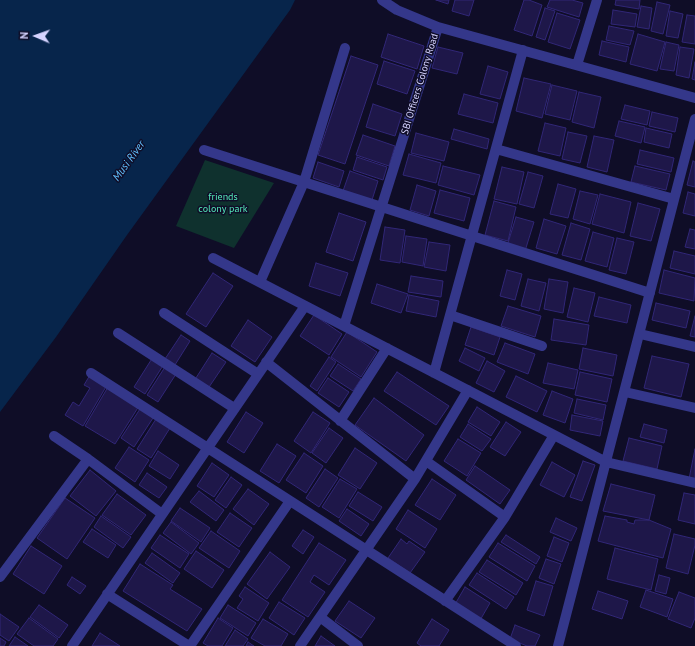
<!DOCTYPE html>
<html>
<head>
<meta charset="utf-8">
<style>
	body { margin:0 }
	#map { position:relative; width:695px; height:646px; overflow:hidden; background:#0f0d27; font-family:"PT Sans",sans-serif }
	canvas { display:block }
	.north { position:absolute; left:16px; top:16px; width:40px; height:40px; -webkit-text-stroke:3px #0f0d27; paint-order:stroke; rotate:272deg; font-size:11px; font-weight:700; line-height:16px; text-align:center; color:#d5d3ff }
	.north::after { content:''; display:block; margin:auto; width:14px; height:18px; background:#d5d3ff; clip-path:polygon(50% 0,100% 100%,50% 72%,0 100%) }
</style>
</head>
<body>
<div id="map">
<canvas width="695" height="646"></canvas>
<div class="north">N</div>
</div>
<script>
const context = document.querySelector('canvas').getContext('2d');
context.lineJoin = 'round';
function fillPath(path, color) { context.fillStyle = color; context.fill(path, 'evenodd'); }
const toPath = rows => new Path2D(rows.map(r => 'M' + r).join(''));
function strokePath(path, color, width, dash) { context.strokeStyle = color; context.lineWidth = width; context.lineCap = dash ? 'butt' : 'round'; context.setLineDash(dash || []); context.stroke(path); }
function write(font, color, halo, rows, align = 'center') {
  context.font = font + ' "PT Sans",sans-serif'; context.lineWidth = 3; context.setLineDash([]); context.textBaseline = 'middle'; context.strokeStyle = halo; context.fillStyle = color; for (const [text, x, y, turn = 0] of rows) {
    context.save(); context.translate(x, y); context.rotate((+turn || 0) * Math.PI / 180); context.textAlign = isNaN(turn) ? turn : align; if (halo) context.strokeText(text, 0, 0); context.fillText(text, 0, 0); context.restore();
  }
}
fillPath(toPath([
	[205,160,274,183,234,248,176,226]
]), '#0f312e');
fillPath(toPath([
	[0,0,295,0,290,10,127,235,56,337,0,412]
]), '#07254b');
const building = toPath([
	[436,0,449,0,448,4,436,0],
	[455,0,474,0,469,16,452,11,455,0],
	[524,0,529,0,542,5,532,36,514,30,524,0],
	[550,0,572,0,583,3,579,17,547,7,550,0],
	[616,0,640,0,639,9,615,5,616,0],
	[657,2,670,5,663,34,651,31,657,2],
	[641,6,652,8,649,29,637,27,641,6],
	[545,8,555,11,545,40,536,37,545,8],
	[613,10,637,14,635,27,611,24,613,10],
	[670,11,683,14,678,38,666,36,670,11],
	[557,13,580,20,570,49,548,42,557,13],
	[687,15,695,16,695,44,682,42,687,15],
	[609,26,634,31,630,45,606,40,609,26],
	[388,34,424,46,417,69,381,57,388,34],
	[638,34,665,42,657,71,630,64,638,34],
	[602,41,629,47,626,62,599,55,602,41],
	[666,42,679,45,674,71,660,69,666,42],
	[438,47,463,53,457,74,432,68,438,47],
	[680,47,694,49,689,78,676,75,680,47],
	[351,56,378,65,345,164,318,155,351,56],
	[384,61,415,71,407,94,377,84,384,61],
	[695,62,695,80,692,79,695,62],
	[488,66,508,72,500,99,480,94,488,66],
	[524,78,551,84,542,118,516,111,524,78],
	[552,85,577,91,570,120,545,114,552,85],
	[579,92,601,97,594,128,572,122,579,92],
	[464,94,498,103,493,123,458,114,464,94],
	[373,104,402,114,395,136,366,127,373,104],
	[625,105,650,111,647,125,621,119,625,105],
	[652,112,678,118,675,132,649,126,652,112],
	[619,121,645,127,641,143,615,136,619,121],
	[545,123,566,128,560,156,538,151,545,123],
	[646,128,672,134,669,148,644,142,646,128],
	[454,129,489,139,487,149,451,139,454,129],
	[568,132,587,136,580,163,562,159,568,132],
	[416,133,449,142,444,161,411,153,416,133],
	[363,135,395,146,389,166,356,155,363,135],
	[594,136,614,140,607,172,587,167,594,136],
	[640,150,674,158,671,172,637,164,640,150],
	[409,154,441,163,436,183,403,175,409,154],
	[357,157,387,167,383,180,353,170,357,157],
	[693,161,695,162,695,187,687,185,693,161],
	[318,162,344,171,339,187,313,178,318,162],
	[443,166,480,175,474,195,438,185,443,166],
	[635,166,670,174,666,190,631,182,635,166],
	[502,167,524,172,517,204,494,199,502,167],
	[350,171,378,181,372,200,343,191,350,171],
	[528,172,543,176,534,208,519,204,528,172],
	[558,184,576,189,568,218,550,214,558,184],
	[417,185,436,191,429,216,410,210,417,185],
	[440,190,470,198,464,221,434,213,440,190],
	[580,191,598,195,590,224,573,219,580,191],
	[688,192,695,194,695,216,683,213,688,192],
	[600,194,631,202,624,233,592,224,600,194],
	[494,201,516,207,508,241,485,235,494,201],
	[638,203,660,209,651,241,630,236,638,203],
	[339,213,366,222,353,261,326,252,339,213],
	[516,217,534,222,525,251,507,246,516,217],
	[544,219,566,226,557,254,536,248,544,219],
	[571,223,590,229,581,260,562,255,571,223],
	[385,227,405,230,400,263,380,260,385,227],
	[690,229,695,230,695,249,685,247,690,229],
	[593,232,614,238,607,267,585,261,593,232],
	[406,236,427,239,423,266,402,262,406,236],
	[617,238,634,242,626,274,609,270,617,238],
	[429,242,450,245,446,271,424,267,429,242],
	[674,251,695,256,695,274,670,268,674,251],
	[316,263,348,273,340,296,309,286,316,263],
	[507,270,522,274,515,300,500,296,507,270],
	[664,270,695,278,694,301,659,293,664,270],
	[213,273,233,286,206,327,186,314,213,273],
	[411,276,443,281,441,297,408,292,411,276],
	[528,279,546,283,539,311,521,306,528,279],
	[549,279,568,282,563,313,544,309,549,279],
	[377,284,408,294,401,313,371,303,377,284],
	[574,288,595,293,588,322,567,317,574,288],
	[409,295,439,301,436,317,406,311,409,295],
	[599,297,631,305,627,323,594,316,599,297],
	[656,303,690,311,686,328,652,320,656,303],
	[508,306,541,316,535,337,501,326,508,306],
	[314,315,342,334,329,355,300,336,314,315],
	[695,316,695,337,690,336,695,316],
	[554,319,589,325,586,345,551,340,554,319],
	[248,320,272,337,255,362,231,346,248,320],
	[471,327,500,337,494,355,465,345,471,327],
	[347,332,377,352,361,377,331,357,347,332],
	[181,335,190,341,173,368,163,362,181,335],
	[505,343,535,354,528,374,497,362,505,343],
	[465,348,485,358,479,371,459,361,465,348],
	[583,348,617,355,613,376,579,369,583,348],
	[212,353,226,362,207,390,194,381,212,353],
	[652,356,689,364,681,397,644,388,652,356],
	[153,357,164,364,145,394,134,387,153,357],
	[329,357,336,362,317,391,310,386,329,357],
	[487,361,505,371,494,392,476,383,487,361],
	[548,363,578,370,574,389,543,383,548,363],
	[338,364,361,379,353,391,330,376,338,364],
	[165,367,176,374,158,402,147,395,165,367],
	[397,372,449,406,436,425,384,391,397,372],
	[580,372,612,379,607,402,575,395,580,372],
	[90,375,107,385,83,426,65,415,73,402,79,406,90,388,84,385,90,375],
	[516,376,547,391,537,412,506,397,516,376],
	[328,378,349,392,339,407,318,393,328,378],
	[108,387,139,406,115,444,85,426,108,387],
	[552,391,573,399,565,423,543,415,552,391],
	[374,398,424,435,406,461,355,425,374,398],
	[577,399,606,405,603,420,574,413,577,399],
	[477,407,500,422,491,436,468,422,477,407],
	[140,409,153,418,134,447,121,438,140,409],
	[246,412,263,423,244,453,227,442,246,412],
	[313,412,330,423,311,453,294,441,313,412],
	[572,415,603,421,600,436,570,430,572,415],
	[156,419,170,428,151,458,137,449,156,419],
	[506,422,521,432,505,456,490,447,506,422],
	[468,424,491,439,482,451,460,437,468,424],
	[644,424,667,430,664,443,640,437,644,424],
	[329,428,343,438,326,463,312,453,329,428],
	[629,438,662,446,657,469,623,461,629,438],
	[458,439,481,453,467,476,444,461,458,439],
	[277,444,296,456,279,483,260,471,277,444],
	[129,447,149,460,135,482,115,468,129,447],
	[355,448,377,463,360,489,338,475,355,448],
	[695,449,695,481,689,479,695,449],
	[158,451,179,465,170,479,149,466,158,451],
	[304,453,323,466,306,493,286,480,304,453],
	[583,461,595,465,582,501,570,497,583,461],
	[552,462,575,475,564,497,540,485,552,462],
	[212,463,229,475,214,497,197,486,212,463],
	[475,466,510,490,500,504,466,480,475,466],
	[325,469,338,478,319,507,306,498,325,469],
	[90,470,116,491,96,516,70,496,90,470],
	[147,473,167,487,159,498,139,485,147,473],
	[231,477,242,485,226,508,215,500,231,477],
	[340,479,357,489,339,518,322,507,340,479],
	[432,479,456,495,440,520,415,505,432,479],
	[611,484,655,495,649,520,603,511,611,484],
	[248,489,269,504,254,525,233,509,248,489],
	[199,491,224,510,216,521,190,502,199,491],
	[358,492,382,507,373,521,349,506,358,492],
	[684,493,695,495,695,524,678,520,684,493],
	[117,494,146,515,131,535,102,515,117,494],
	[65,498,95,518,67,559,37,538,65,498],
	[180,508,210,528,201,542,171,521,180,508],
	[347,509,369,524,361,536,339,521,347,509],
	[408,510,437,529,425,548,396,529,408,510],
	[230,513,252,528,239,547,217,532,230,513],
	[101,516,131,537,123,548,94,527,101,516],
	[605,516,627,520,627,522,634,524,635,520,649,520,671,529,663,558,598,541,605,516],
	[556,518,577,528,571,541,550,532,556,518],
	[171,522,199,543,191,554,163,533,171,522],
	[92,529,116,545,108,558,83,542,92,529],
	[303,530,314,537,303,554,292,546,303,530],
	[211,531,240,551,229,568,199,548,211,531],
	[674,534,695,539,695,545,688,574,666,568,674,534],
	[160,535,189,554,180,568,151,548,160,535],
	[506,535,540,557,536,564,501,542,506,535],
	[554,537,569,543,562,562,547,556,554,537],
	[401,539,407,544,409,541,425,552,410,573,388,558,401,539],
	[319,543,346,560,329,585,314,575,310,582,325,592,308,617,282,600,319,543],
	[498,543,535,566,527,581,489,557,498,543],
	[31,546,62,566,44,594,13,574,31,546],
	[615,548,658,559,651,590,607,579,615,548],
	[196,551,224,570,212,588,184,569,196,551],
	[270,552,290,567,267,599,247,584,270,552],
	[152,553,180,573,173,583,145,563,152,553],
	[546,559,561,564,554,584,539,578,546,559],
	[487,560,523,583,516,595,479,572,487,560],
	[140,564,173,585,170,589,202,609,187,631,123,591,140,564],
	[477,573,514,597,506,609,469,585,477,573],
	[659,575,670,578,666,594,655,591,659,575],
	[72,577,86,586,80,594,67,585,72,577],
	[536,581,553,586,544,616,527,610,536,581],
	[245,587,269,603,258,621,237,608,243,599,239,596,245,587],
	[465,587,490,603,479,622,454,606,465,587],
	[646,590,673,599,667,617,640,607,646,590],
	[598,591,628,601,622,619,592,609,598,591],
	[679,592,695,598,695,618,691,628,668,619,679,592],
	[349,601,375,618,361,638,335,621,349,601],
	[279,602,305,618,294,635,269,618,279,602],
	[39,605,68,625,59,638,30,617,39,605],
	[228,605,256,623,248,636,220,618,228,605],
	[0,614,19,627,9,641,0,635,0,614],
	[29,618,58,639,53,646,34,646,17,634,29,618],
	[218,618,233,628,222,646,208,646,203,643,218,618],
	[263,619,288,634,281,646,265,646,251,638,263,619],
	[432,619,449,630,439,646,421,646,417,643,432,619],
	[515,625,540,635,535,646,527,646,510,639,515,625],
	[235,630,248,639,243,646,225,646,235,630],
	[100,633,120,646,92,646,100,633],
	[321,636,335,646,315,646,321,636],
	[15,637,28,646,9,646,15,637],
	[0,638,6,642,4,646,0,646,0,638],
	[248,642,254,646,246,646,248,642]
]);
fillPath(building, '#1e1749');
strokePath(building, '#312777', 1);
strokePath(toPath([
	[382,0,397,10,438,27,695,98],
	[577,65,597,0],
	[496,149,674,199],
	[204,150,650,293],
	[213,258,606,462,695,483],
	[260,282,304,182,345,48],
	[164,313,258,374],
	[450,315,542,346],
	[344,326,438,27],
	[118,333,234,408],
	[640,334,695,347],
	[266,362,415,479],
	[91,373,516,646],
	[434,373,523,50],
	[625,392,695,408],
	[340,421,387,348],
	[88,459,162,514],
	[426,461,505,517],
	[0,577,88,459,54,436],
	[107,594,189,646],
	[445,601,505,517,554,435],
	[320,617,358,646],
	[72,646,305,306],
	[190,646,290,501],
	[300,646,415,479,468,390],
	[558,646,695,119]
]), '#34378a', 10);
write('10px', '#d5d3ff', '#0f0d27', [
	["SBI Officers Colony Road",420,84,-73]
]);
write('10px', '#54eaba', '#0f0d27', [
	["friends",223,197],
	["colony park",223,209]
]);
write('italic 11px', '#61c1ff', '#0f0d27', [
	["Musi River",129,161,-54]
]);
</script>
</body>
</html>
